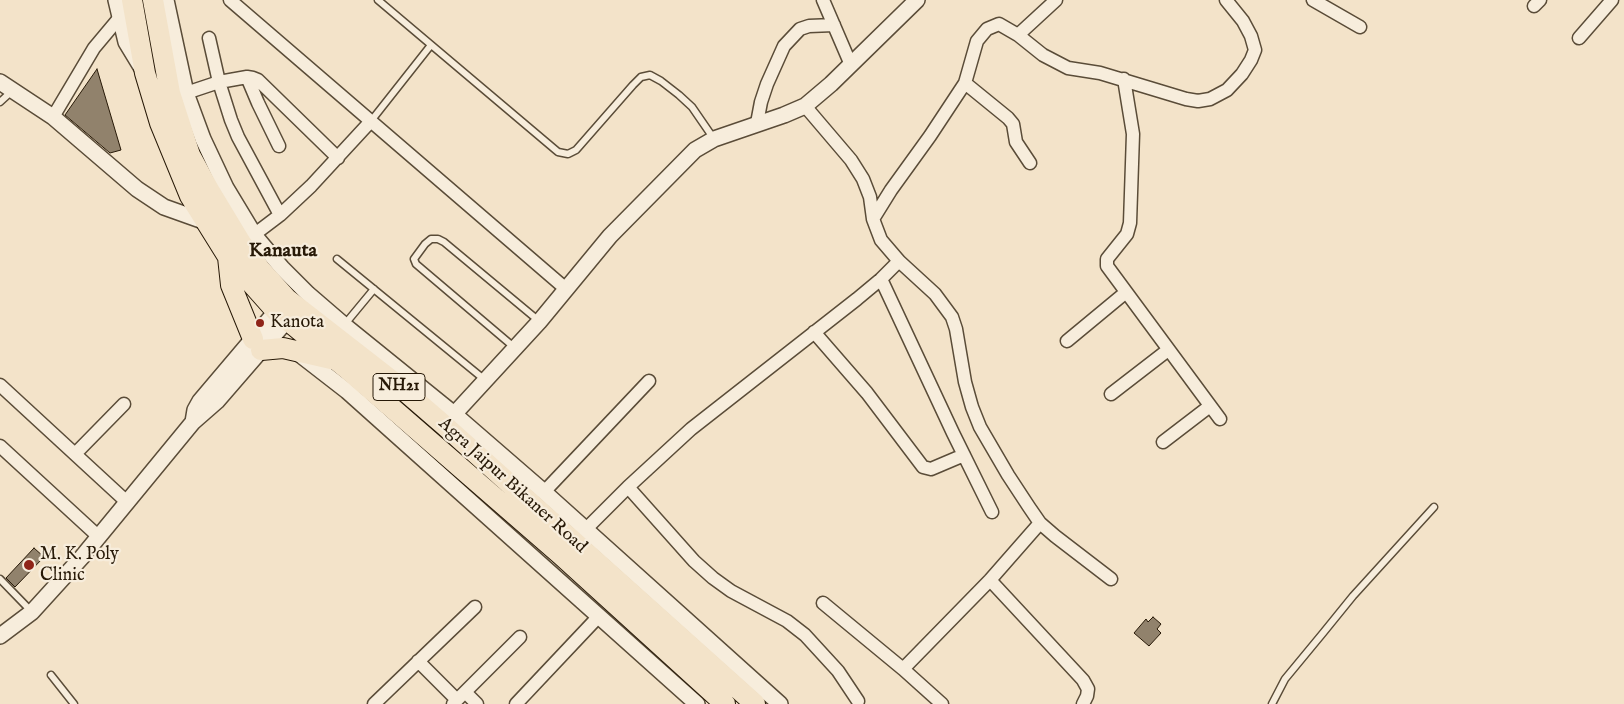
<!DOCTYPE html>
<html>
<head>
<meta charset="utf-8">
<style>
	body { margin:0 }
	canvas { display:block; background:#f3e3c9 }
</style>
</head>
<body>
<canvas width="1624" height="704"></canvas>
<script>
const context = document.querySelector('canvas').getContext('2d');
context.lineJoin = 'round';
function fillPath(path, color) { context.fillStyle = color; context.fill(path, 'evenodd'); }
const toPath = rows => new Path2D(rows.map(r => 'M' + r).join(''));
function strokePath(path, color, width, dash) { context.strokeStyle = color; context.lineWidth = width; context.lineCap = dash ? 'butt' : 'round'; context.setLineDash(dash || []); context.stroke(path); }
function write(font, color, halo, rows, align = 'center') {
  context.font = font + ' "IM FELL English",serif'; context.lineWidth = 4.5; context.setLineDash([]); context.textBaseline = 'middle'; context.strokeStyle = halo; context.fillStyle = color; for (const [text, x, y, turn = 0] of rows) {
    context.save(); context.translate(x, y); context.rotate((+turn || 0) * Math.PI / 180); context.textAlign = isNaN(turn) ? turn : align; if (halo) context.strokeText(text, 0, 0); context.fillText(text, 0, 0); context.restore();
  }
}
const building = toPath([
	[97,69,121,150,110,153,65,115,97,69],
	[34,548,44,557,15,587,6,578,34,548],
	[1153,617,1161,624,1157,629,1161,633,1149,646,1134,633,1146,619,1148,622,1153,617]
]);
fillPath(building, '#91826c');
strokePath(building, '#271907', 1);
const service = toPath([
	[378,0,558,152,568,154,576,150,633,85,641,77,650,75,661,81,679,95,692,107,714,139],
	[0,102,12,91],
	[371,121,431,45],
	[337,259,485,380],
	[345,324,374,289],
	[515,348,416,264,414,259,425,244,431,239,438,239,444,242,539,321],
	[0,579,32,612],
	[51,675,74,704],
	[1272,704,1285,679,1323,633,1353,596,1434,507]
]);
const minor = toPath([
	[230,0,566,289],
	[823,0,851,65],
	[1313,0,1360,27],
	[1534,6,1540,0],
	[1018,35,1043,55,1068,68,1100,73,1186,99,1198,101,1210,99,1227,90,1242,74,1251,60,1255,50,1251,36,1243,21,1226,0],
	[209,38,219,82,231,120,238,137,280,215],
	[1579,38,1612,0],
	[247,77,258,103,279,146],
	[1124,79,1133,134,1130,223,1127,234,1107,259,1107,266,1220,419],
	[965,83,1008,118,1013,124,1016,142,1030,163],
	[186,93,219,82,247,77,253,78,258,80,338,158],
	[53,117,94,48,120,17],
	[757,123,761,102,767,84,784,46,800,29,809,26,834,25],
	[873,219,891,190,930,136,965,83,977,41,987,29,999,24,1018,35,1056,0],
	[247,240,280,215,311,186,371,121],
	[899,261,935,294,952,317,956,329,965,382,972,407,980,427,1008,475,1029,507,1040,523,1055,536,1111,579],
	[881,279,953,433,992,512],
	[814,332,867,393,923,467,931,469,964,455],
	[1067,341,1125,293],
	[0,385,128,503],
	[1111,394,1168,350],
	[1163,442,1210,406],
	[0,446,99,537],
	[75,454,124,404],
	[628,487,694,561,713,578,731,591,787,621,805,635,838,671,858,701],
	[544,492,649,381],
	[579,536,628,487,691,429,857,299,881,279,899,261,881,240,873,219,870,197,863,179,851,160,805,106],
	[990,580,1083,680,1088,689,1087,696,1083,704],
	[823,603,903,669,942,704],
	[418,661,457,700],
	[903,669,990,580,1040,523],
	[465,692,477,704],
	[374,704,475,607],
	[453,704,520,637],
	[516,704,599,616]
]);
const tertiary = toPath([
	[116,0,126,42,143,70],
	[166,0,186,93,203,139,226,188,255,236,282,268,308,294,344,325,454,414,544,492,780,704],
	[0,82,53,117,137,189,164,207,206,222],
	[298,353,347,391,697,704],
	[193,422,195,410,200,401,283,303],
	[447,422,539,322,610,236,695,150,714,139,784,115,805,106,831,84,917,0],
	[0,636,32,612,82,557,193,422,217,401,294,312]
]);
const trunk = toPath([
	[132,0,145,73,160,123,190,196,228,257,276,311,347,369,561,555,725,704],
	[153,0,170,93,190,155,209,190,241,243,260,269,287,299,400,387,444,425,755,704],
	[228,257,231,285,253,339],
	[261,350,283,348,331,359]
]);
strokePath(service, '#5a4c38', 9);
strokePath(minor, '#5a4c38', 15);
strokePath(tertiary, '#5a4c38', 18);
strokePath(trunk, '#271907', 22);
strokePath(service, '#f7eddc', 6);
strokePath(minor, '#f7eddc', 12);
strokePath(tertiary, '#f7eddc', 15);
strokePath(trunk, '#f3e3c9', 20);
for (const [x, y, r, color] of [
	[260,323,5,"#8f2418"],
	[29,565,6,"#8f2418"]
]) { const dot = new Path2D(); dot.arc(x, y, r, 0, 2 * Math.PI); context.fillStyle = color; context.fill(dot); strokePath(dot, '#f7eddc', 2); }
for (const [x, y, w] of [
	[399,387,52]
]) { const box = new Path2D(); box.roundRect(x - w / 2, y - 13.5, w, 27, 4); context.fillStyle = '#f7eddc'; context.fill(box); strokePath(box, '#271907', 1); }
write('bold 16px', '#271907', null, [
	["NH21",399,387]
]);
write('18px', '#271907', '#f7eddc', [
	["Kanota",270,323],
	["M. K. Poly",40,555],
	["Clinic",40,576]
], 'left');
write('18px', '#271907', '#f7eddc', [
	["Agra Jaipur Bikaner Road",512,486,42]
]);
write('bold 20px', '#271907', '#f7eddc', [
	["Kanauta",283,252]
]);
</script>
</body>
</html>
